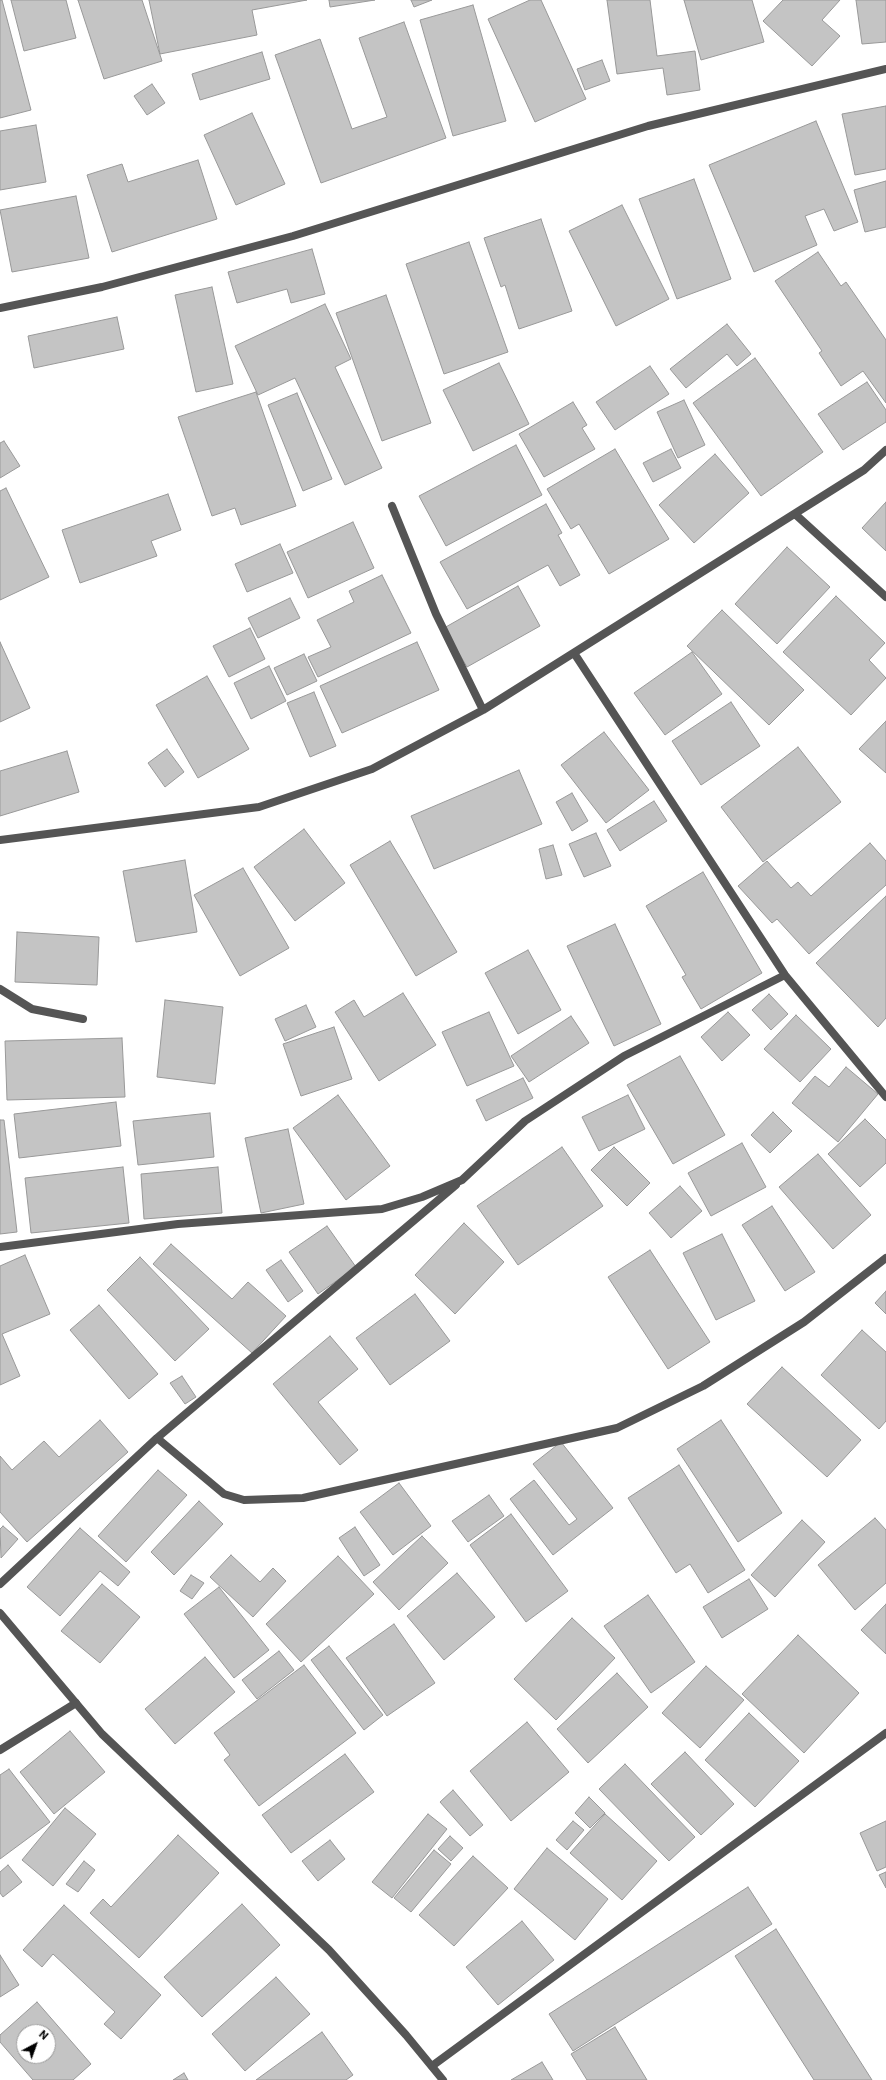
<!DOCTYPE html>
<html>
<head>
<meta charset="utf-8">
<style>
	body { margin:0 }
	#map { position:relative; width:886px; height:2080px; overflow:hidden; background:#fff; font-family:Roboto,sans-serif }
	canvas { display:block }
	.north { position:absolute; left:16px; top:2024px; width:40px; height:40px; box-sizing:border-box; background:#fff; border:1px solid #999; border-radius:50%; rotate:41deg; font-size:11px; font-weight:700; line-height:16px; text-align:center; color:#000 }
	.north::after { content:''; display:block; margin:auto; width:14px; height:18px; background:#000; clip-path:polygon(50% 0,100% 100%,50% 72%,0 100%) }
</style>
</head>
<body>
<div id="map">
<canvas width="886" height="2080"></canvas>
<div class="north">N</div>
</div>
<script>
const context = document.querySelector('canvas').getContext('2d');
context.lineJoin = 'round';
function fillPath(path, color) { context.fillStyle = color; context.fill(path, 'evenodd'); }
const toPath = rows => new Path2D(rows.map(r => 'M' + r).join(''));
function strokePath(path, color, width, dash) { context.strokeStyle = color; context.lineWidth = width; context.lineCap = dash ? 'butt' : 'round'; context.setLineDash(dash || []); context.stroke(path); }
const building = toPath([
	[0,0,2,0,31,110,0,118,0,0],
	[11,0,66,0,76,38,24,51,11,0],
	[78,0,142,0,162,61,104,79,78,0],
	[149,0,307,0,252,10,257,35,160,54,149,0],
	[329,0,375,0,330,7,329,0],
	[411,0,432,0,414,7,411,0],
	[530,0,541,0,586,99,535,122,488,19,530,0],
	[607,0,650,0,657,56,695,51,700,90,667,95,663,68,617,74,607,0],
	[684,0,752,0,764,42,701,60,684,0],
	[783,0,840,0,822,20,840,36,812,66,763,21,783,0],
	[856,0,886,0,886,42,862,44,856,0],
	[473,5,506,121,453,136,420,20,473,5],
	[404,22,446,138,321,183,275,55,320,39,352,129,387,117,359,38,404,22],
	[262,52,270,79,200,100,192,74,262,52],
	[602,60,610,81,585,90,577,69,602,60],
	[152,84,165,103,147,115,134,96,152,84],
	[886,106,886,169,855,175,842,114,886,106],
	[252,113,285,184,236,205,204,135,252,113],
	[816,121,858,222,834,231,824,209,805,216,817,245,754,272,709,165,816,121],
	[36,125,46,182,0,190,0,131,36,125],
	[198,160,217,219,112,252,87,175,122,164,128,182,198,160],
	[694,179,731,279,677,299,639,199,694,179],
	[886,181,886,227,865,232,854,190,886,181],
	[76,196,89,258,12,272,0,210,76,196],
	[622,205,669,299,616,326,569,231,622,205],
	[541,219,572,311,519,329,505,285,501,287,484,238,541,219],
	[469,242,508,352,444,374,406,264,469,242],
	[312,249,325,294,291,303,287,289,237,303,228,272,312,249],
	[818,252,841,286,846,282,886,340,886,403,863,371,841,386,819,353,822,351,775,281,818,252],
	[212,287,233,384,196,392,175,295,212,287],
	[386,295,431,423,382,441,336,313,386,295],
	[325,304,351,359,335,367,382,468,345,485,295,378,258,395,235,346,325,304],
	[117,317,124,349,34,368,28,336,117,317],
	[727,324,751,354,737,366,727,354,686,388,670,369,727,324],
	[755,358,823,452,761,496,693,403,755,358],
	[499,363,529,424,473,451,443,390,499,363],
	[650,366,669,394,615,430,596,402,650,366],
	[867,382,886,410,886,422,843,450,818,414,867,382],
	[256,392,296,506,241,525,235,508,212,516,178,417,256,392],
	[297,393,332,479,303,491,268,405,297,393],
	[684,400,705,445,678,458,657,412,684,400],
	[573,402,587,425,582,428,595,449,544,477,519,434,573,402],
	[4,441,20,466,0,478,0,443,4,441],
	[516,445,542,495,446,546,419,496,516,445],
	[615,449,669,539,609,574,579,524,571,529,547,489,615,449],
	[671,449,681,468,653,482,643,463,671,449],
	[715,454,749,493,694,543,659,505,715,454],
	[6,488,49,577,0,600,0,491,6,488],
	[168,494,181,530,151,541,157,556,80,583,62,530,168,494],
	[886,502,886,551,862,528,886,502],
	[546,504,562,533,558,535,580,575,560,586,548,565,467,609,440,562,546,504],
	[353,522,374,568,308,598,287,552,353,522],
	[280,544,293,573,247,592,235,564,280,544],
	[787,547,830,587,777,644,735,604,787,547],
	[382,575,411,633,318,677,308,657,331,647,317,620,354,602,349,591,382,575],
	[518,586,540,626,467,667,444,628,518,586],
	[836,596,885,643,869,660,886,678,851,715,783,652,836,596],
	[290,598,300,618,258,638,248,618,290,598],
	[722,610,804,690,769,725,687,646,722,610],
	[250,628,265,659,229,677,213,646,250,628],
	[0,642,30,708,0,722,0,642],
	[417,642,439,690,342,733,320,686,417,642],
	[692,652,722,694,665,735,634,693,692,652],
	[304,654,317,681,287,695,274,668,304,654],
	[269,666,286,701,251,719,234,683,269,666],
	[207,676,249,749,198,778,156,705,207,676],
	[314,692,336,746,310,757,287,703,314,692],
	[731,702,760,746,701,785,672,741,731,702],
	[886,721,886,773,859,749,886,721],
	[604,732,649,790,606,823,561,765,604,732],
	[798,747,841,802,763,862,721,807,798,747],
	[167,749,184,772,165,787,148,763,167,749],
	[67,751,79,792,0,816,0,771,67,751],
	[519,770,542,824,434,869,411,816,519,770],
	[572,793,588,821,572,831,556,802,572,793],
	[654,801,667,821,620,851,607,830,654,801],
	[304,829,345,883,295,921,254,867,304,829],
	[596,833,611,866,584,877,569,844,596,833],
	[390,841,457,952,416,976,350,865,390,841],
	[870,843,886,861,886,885,809,954,777,919,772,923,738,886,767,861,791,888,798,882,811,896,870,843],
	[553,845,562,875,546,879,539,849,553,845],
	[185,860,197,932,136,942,123,871,185,860],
	[243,868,289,948,240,976,194,895,243,868],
	[703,872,762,973,701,1009,682,977,686,975,646,906,703,872],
	[886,896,886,1018,878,1027,816,963,886,896],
	[615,924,661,1024,614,1046,567,946,615,924],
	[17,932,99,937,97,985,15,982,17,932],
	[528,950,561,1010,518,1034,485,973,528,950],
	[403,993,436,1045,379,1081,335,1012,354,1000,364,1017,403,993],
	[769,994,788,1014,771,1030,752,1010,769,994],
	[165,1000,223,1007,215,1084,157,1077,165,1000],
	[306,1005,316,1027,285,1041,275,1019,306,1005],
	[489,1012,514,1066,467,1086,442,1032,489,1012],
	[728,1012,750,1035,722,1061,701,1037,728,1012],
	[796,1015,831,1049,800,1082,764,1049,796,1015],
	[571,1016,589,1043,529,1082,511,1056,571,1016],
	[334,1027,352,1079,301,1096,283,1044,334,1027],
	[122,1038,125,1097,7,1100,5,1041,122,1038],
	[680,1056,725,1135,673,1164,627,1085,680,1056],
	[846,1067,878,1094,838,1142,792,1103,815,1076,829,1087,846,1067],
	[523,1078,533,1098,486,1121,476,1100,523,1078],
	[338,1095,390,1166,346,1200,293,1128,338,1095],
	[628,1095,645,1129,599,1151,582,1117,628,1095],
	[116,1102,121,1146,19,1158,14,1114,116,1102],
	[773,1112,792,1131,770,1153,751,1135,773,1112],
	[210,1113,214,1157,138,1165,133,1121,210,1113],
	[865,1119,886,1140,886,1163,860,1187,828,1154,865,1119],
	[0,1120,4,1120,17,1232,0,1234,0,1120],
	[288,1129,304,1204,261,1213,245,1138,288,1129],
	[742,1143,766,1187,711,1216,688,1173,742,1143],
	[562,1147,603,1206,518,1265,477,1206,562,1147],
	[614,1147,650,1183,627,1206,591,1170,614,1147],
	[818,1154,871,1215,833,1249,779,1187,818,1154],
	[123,1167,129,1223,31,1233,25,1178,123,1167],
	[218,1167,222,1213,144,1219,141,1174,218,1167],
	[680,1186,702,1211,671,1238,649,1213,680,1186],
	[772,1206,815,1272,785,1291,742,1225,772,1206],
	[464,1223,504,1262,455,1314,415,1275,464,1223],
	[327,1226,356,1267,318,1294,289,1252,327,1226],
	[722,1234,755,1301,716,1320,683,1253,722,1234],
	[171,1244,232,1299,248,1282,286,1316,252,1353,153,1264,171,1244],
	[650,1250,710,1342,668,1369,608,1277,650,1250],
	[25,1255,50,1314,2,1334,20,1376,0,1385,0,1266,25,1255],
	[140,1257,209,1329,175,1361,107,1290,140,1257],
	[281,1260,303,1291,288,1302,266,1270,281,1260],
	[886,1291,886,1314,875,1303,886,1291],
	[415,1294,450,1341,390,1385,356,1338,415,1294],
	[99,1305,158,1374,129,1399,70,1330,99,1305],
	[862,1330,886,1352,886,1421,879,1429,821,1375,862,1330],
	[330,1336,358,1369,318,1402,358,1450,340,1465,273,1384,330,1336],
	[782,1367,861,1440,827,1477,747,1404,782,1367],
	[182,1376,196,1397,185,1404,170,1383,182,1376],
	[100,1420,128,1452,27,1542,0,1512,0,1456,12,1470,44,1441,59,1457,100,1420],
	[721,1420,782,1513,738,1542,677,1449,721,1420],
	[561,1442,613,1508,553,1555,510,1499,534,1480,569,1525,577,1519,533,1464,561,1442],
	[679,1465,745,1570,708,1593,690,1564,676,1573,628,1498,679,1465],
	[158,1470,187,1495,126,1562,98,1536,158,1470],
	[399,1483,431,1526,393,1555,360,1512,399,1483],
	[489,1495,504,1516,468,1542,452,1521,489,1495],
	[199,1501,223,1524,174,1575,151,1552,199,1501],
	[511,1514,568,1591,526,1622,470,1545,511,1514],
	[875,1518,886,1530,886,1583,855,1610,818,1565,875,1518],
	[802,1520,825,1542,775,1597,751,1575,802,1520],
	[3,1526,18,1539,1,1558,0,1529,3,1526],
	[355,1527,380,1565,364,1576,339,1538,355,1527],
	[80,1528,130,1572,118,1586,100,1571,60,1616,27,1587,80,1528],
	[422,1536,448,1563,399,1610,373,1582,422,1536],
	[231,1555,260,1582,273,1568,286,1581,253,1617,210,1577,231,1555],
	[338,1556,374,1594,301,1662,266,1624,338,1556],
	[457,1573,495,1617,444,1660,407,1616,457,1573],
	[191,1575,204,1583,192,1599,180,1591,191,1575],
	[749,1579,768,1609,722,1638,703,1607,749,1579],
	[102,1584,140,1617,100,1663,61,1631,102,1584],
	[219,1587,269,1650,234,1678,184,1614,219,1587],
	[648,1595,695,1662,651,1693,604,1626,648,1595],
	[886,1604,886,1654,861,1630,886,1604],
	[572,1618,615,1658,556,1720,514,1679,572,1618],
	[394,1624,435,1683,387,1716,346,1658,394,1624],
	[798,1635,859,1693,804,1753,742,1694,798,1635],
	[329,1646,383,1715,364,1730,311,1660,329,1646],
	[279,1651,294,1670,257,1699,242,1680,279,1651],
	[205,1657,235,1692,175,1744,145,1709,205,1657],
	[304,1665,356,1733,259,1806,224,1760,230,1755,214,1733,304,1665],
	[706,1666,744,1700,700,1748,662,1713,706,1666],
	[617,1673,648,1707,588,1763,557,1729,617,1673],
	[749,1713,799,1761,755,1807,705,1760,749,1713],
	[527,1722,569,1772,511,1821,470,1771,527,1722],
	[70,1731,105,1772,54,1814,20,1772,70,1731],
	[685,1752,734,1804,701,1835,651,1784,685,1752],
	[345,1754,374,1792,291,1853,262,1815,345,1754],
	[625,1764,695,1837,669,1861,599,1789,625,1764],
	[9,1769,50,1822,0,1859,0,1775,9,1769],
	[453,1790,483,1825,470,1836,440,1802,453,1790],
	[589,1797,605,1813,590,1828,575,1813,589,1797],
	[65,1808,96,1834,53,1886,22,1860,65,1808],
	[428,1814,447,1829,392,1898,372,1882,428,1814],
	[605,1814,657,1861,622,1900,570,1853,605,1814],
	[573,1821,584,1830,567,1850,556,1840,573,1821],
	[886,1821,886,1867,877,1871,860,1833,886,1821],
	[178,1835,219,1873,139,1958,90,1913,103,1899,111,1907,178,1835],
	[450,1836,463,1848,451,1861,438,1849,450,1836],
	[330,1840,345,1859,318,1881,302,1861,330,1840],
	[547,1848,608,1899,575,1940,514,1889,547,1848],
	[434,1850,451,1864,411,1912,394,1898,434,1850],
	[473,1856,508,1888,454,1946,419,1915,473,1856],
	[84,1861,95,1870,78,1892,66,1884,84,1861],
	[8,1865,22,1882,3,1897,0,1893,0,1872,8,1865],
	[886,1872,886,1888,879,1875,886,1872],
	[748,1887,772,1924,573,2051,549,2014,748,1887],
	[242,1904,280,1945,202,2017,164,1977,242,1904],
	[64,1905,161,1995,121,2039,104,2024,115,2012,53,1954,42,1967,23,1950,64,1905],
	[522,1921,554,1960,498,2005,466,1967,522,1921],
	[776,1929,872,2080,814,2080,735,1956,776,1929],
	[0,1955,19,1985,0,1997,0,1955],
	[276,1977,310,2014,245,2071,212,2034,276,1977],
	[37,2002,91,2064,73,2080,33,2080,0,2042,0,2035,37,2002],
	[24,2032,48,2032,48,2056,24,2056,24,2032],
	[615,2027,647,2080,587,2080,571,2054,615,2027],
	[322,2032,353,2075,346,2080,256,2080,322,2032],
	[542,2062,553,2080,511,2080,542,2062],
	[184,2073,188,2080,173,2080,184,2073]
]);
fillPath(building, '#c4c4c4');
strokePath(building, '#999', 1);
strokePath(toPath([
	[0,308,102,287,293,236,648,126,886,69],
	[392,506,436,614,483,710],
	[795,514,886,597],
	[574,653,785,975,886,1097],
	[0,840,259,807,372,769,483,710,864,470,886,450],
	[0,989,32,1009,83,1019],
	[0,1247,178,1224,382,1209,422,1197,462,1180,525,1121,624,1056,785,975],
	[157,1438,224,1494,244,1500,303,1498,617,1428,703,1386,804,1322,886,1258],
	[0,1584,157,1438,456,1185],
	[0,1750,76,1703],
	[432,2066,886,1733]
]), '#555', 8);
strokePath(toPath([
	[0,1613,102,1734,329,1950,406,2035,443,2080]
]), '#555', 8);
</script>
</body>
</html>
